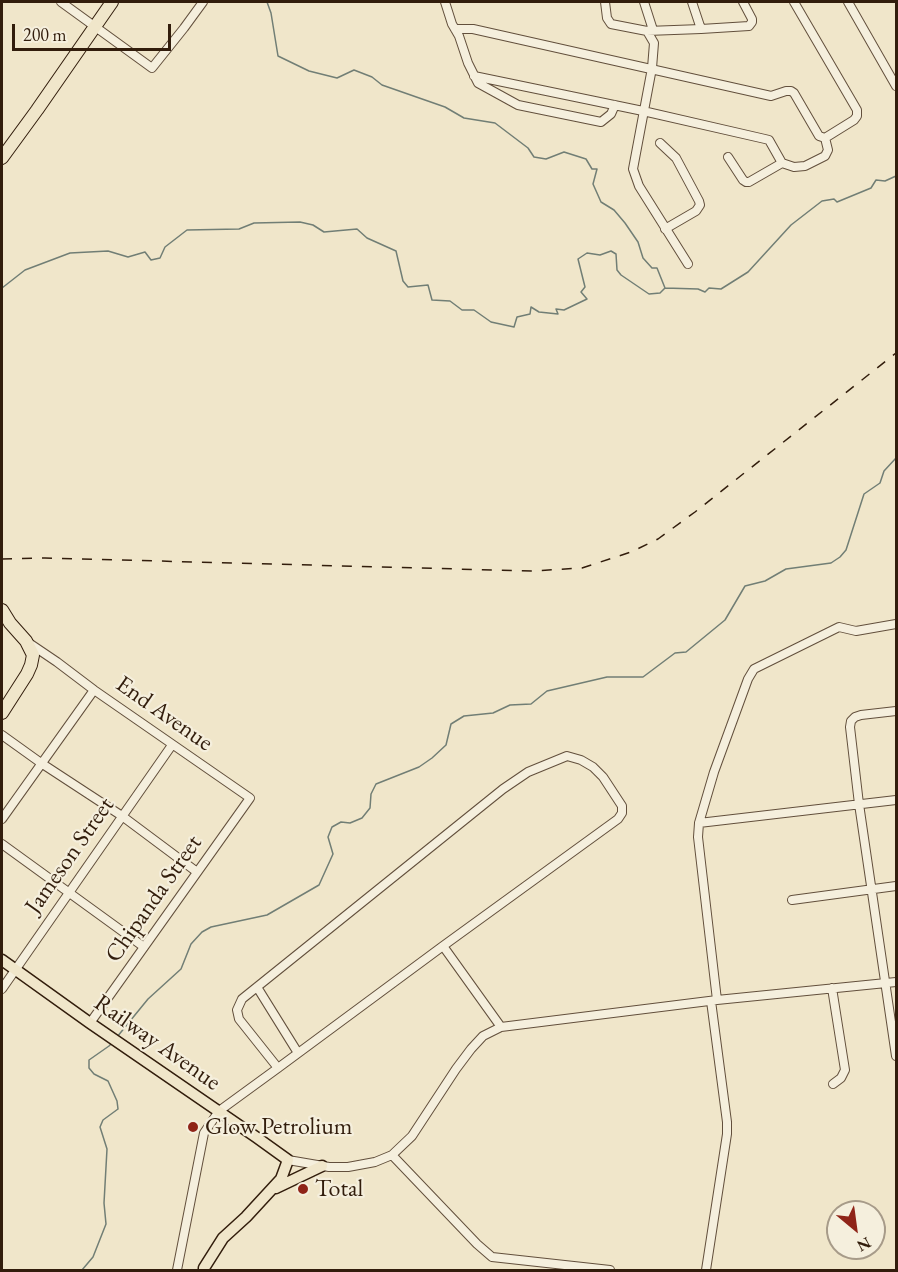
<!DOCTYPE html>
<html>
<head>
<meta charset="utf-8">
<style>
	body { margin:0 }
	#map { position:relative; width:898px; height:1272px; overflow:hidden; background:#f0e6ca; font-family:"EB Garamond",serif }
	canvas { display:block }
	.frame { position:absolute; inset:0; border:3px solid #321d0c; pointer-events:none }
	.north { position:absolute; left:826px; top:1200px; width:60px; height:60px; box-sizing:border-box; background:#f5efdd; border:2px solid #a79b89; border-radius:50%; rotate:151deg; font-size:16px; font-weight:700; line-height:24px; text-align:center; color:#321d0c }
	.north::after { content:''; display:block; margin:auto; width:21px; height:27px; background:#8f2418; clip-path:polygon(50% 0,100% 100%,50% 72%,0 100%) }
	.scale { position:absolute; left:12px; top:24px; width:159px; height:27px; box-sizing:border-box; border:3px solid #321d0c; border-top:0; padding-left:8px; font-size:18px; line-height:21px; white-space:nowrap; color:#321d0c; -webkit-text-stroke:4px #f5efdd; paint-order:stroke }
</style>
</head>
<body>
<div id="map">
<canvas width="898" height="1272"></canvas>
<div class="frame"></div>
<div class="north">N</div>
<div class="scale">200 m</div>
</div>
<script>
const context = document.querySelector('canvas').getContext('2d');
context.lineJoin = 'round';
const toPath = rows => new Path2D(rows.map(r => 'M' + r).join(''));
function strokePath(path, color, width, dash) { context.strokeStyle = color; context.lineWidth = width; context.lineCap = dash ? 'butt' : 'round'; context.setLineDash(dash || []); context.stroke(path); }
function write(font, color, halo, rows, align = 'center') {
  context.font = font + ' "EB Garamond",serif'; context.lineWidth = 4.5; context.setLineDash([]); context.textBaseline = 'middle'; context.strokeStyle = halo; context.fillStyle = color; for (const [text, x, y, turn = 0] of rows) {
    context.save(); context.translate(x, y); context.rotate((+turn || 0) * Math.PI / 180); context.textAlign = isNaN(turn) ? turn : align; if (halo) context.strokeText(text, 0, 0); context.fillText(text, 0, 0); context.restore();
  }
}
strokePath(toPath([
	[267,2,271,13,278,56,309,71,337,78,354,70,372,77,382,85,445,107,464,118,495,123,528,148,534,157,546,159,564,152,586,159,592,169,597,169,593,184,601,202,614,210,625,223,638,242,643,258,652,268,657,268,665,288,698,289,705,292,709,288,721,289,748,272,791,225,822,201,834,199,837,202,871,188,876,180,885,181,896,176],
	[2,288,25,270,70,253,108,251,128,257,145,252,151,260,160,258,165,247,187,230,239,229,254,223,300,222,313,225,324,232,357,229,367,238,396,251,403,281,408,287,428,285,432,300,450,301,462,310,474,310,491,322,514,327,517,317,530,314,531,307,539,312,558,314,556,309,564,310,587,299,581,292,585,287,578,259,587,253,600,255,611,251,616,254,617,270,621,275,649,294,660,293,665,288],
	[117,1037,148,999,181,969,191,944,202,932,211,927,267,915,319,885,333,854,328,837,332,827,341,822,350,823,362,818,370,808,371,794,376,784,419,767,432,758,446,745,451,724,464,716,493,713,510,705,531,704,547,691,607,677,643,677,675,653,686,652,725,620,745,586,765,581,786,569,831,563,840,557,846,550,864,494,880,483,884,471,896,458],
	[82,1270,93,1257,106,1224,104,1203,107,1149,100,1127,103,1120,118,1109,117,1101,108,1081,94,1074,89,1068,89,1060,109,1046,112,1043]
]), '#717e75', 1.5);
const minor = toPath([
	[61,2,152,68,184,28,203,2],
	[445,2,452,24,459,36,468,63,478,83,518,105,601,122,611,114,615,105],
	[605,2,607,18,611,24,647,31,701,29,692,2],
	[644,2,653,30],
	[848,2,896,86],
	[455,29,473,29,771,96,786,91,791,91,794,93,819,136,825,138],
	[701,29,749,26,752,22,752,19,743,2],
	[647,31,654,43,652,68,633,169,639,186,688,264],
	[474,76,643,111,765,139,769,140,782,163],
	[660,143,676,158,699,201,700,205,696,211,665,229],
	[728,157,743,180,746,182,749,182,782,163,794,167,805,166,825,156,828,150,825,138,854,120,857,116,857,110,794,2],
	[26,641,57,662,94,690,250,798,90,1023],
	[896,711,861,715,855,717,851,721,850,727,859,804,896,1056],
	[2,735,41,763,122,816,197,872],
	[2,819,94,690],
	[699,823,896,800],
	[2,844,144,947],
	[792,900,896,886],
	[443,946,501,1027],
	[257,987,298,1053],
	[832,988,845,1070,841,1078,833,1084],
	[2,989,172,745],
	[717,1000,698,837,699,823,714,772,748,679,754,669,839,627,856,631,896,624],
	[392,1155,477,1244,492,1257,610,1270],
	[288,1160,329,1167,348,1167,375,1162,392,1155,412,1136,456,1069,471,1049,483,1036,501,1027,717,1000,896,982],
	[177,1270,204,1133,219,1111,278,1068,443,946,618,819,622,813,622,806,603,777,593,767,581,760,567,756,528,772,503,789,242,999,237,1010,239,1019,278,1068],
	[706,1270,727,1134,727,1122,711,1001]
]);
const major = toPath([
	[2,960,90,1023,256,1137,288,1160,281,1179,246,1217,223,1238,204,1268,204,1270],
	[276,1188,322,1166]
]);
const highway = toPath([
	[2,158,37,110,112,2],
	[2,610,10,623,26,641,33,655,31,665,27,674,2,713]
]);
strokePath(minor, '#624f3c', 10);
strokePath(major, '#321d0c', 13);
strokePath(highway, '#321d0c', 14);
strokePath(minor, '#f5efdd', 8);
strokePath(major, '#f0e6ca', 10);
strokePath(highway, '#f0e6ca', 12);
strokePath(toPath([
	[2,559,45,558,532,571,582,568,631,552,658,539,695,512,896,353]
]), '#321d0c', 1.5, [10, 10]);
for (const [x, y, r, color] of [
	[193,1127,6,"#8f2418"],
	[303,1189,6,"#8f2418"]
]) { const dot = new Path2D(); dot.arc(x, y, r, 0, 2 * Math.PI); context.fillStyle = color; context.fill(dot); strokePath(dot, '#f5efdd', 2); }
write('24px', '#321d0c', '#f5efdd', [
	["End Avenue",164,714,35],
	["Jameson Street",70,856,-55],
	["Chipanda Street",154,899,-55],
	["Railway Avenue",157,1043,35]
]);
write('24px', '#321d0c', '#f5efdd', [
	["Glow Petrolium",205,1127],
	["Total",315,1189]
], 'left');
</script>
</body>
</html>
